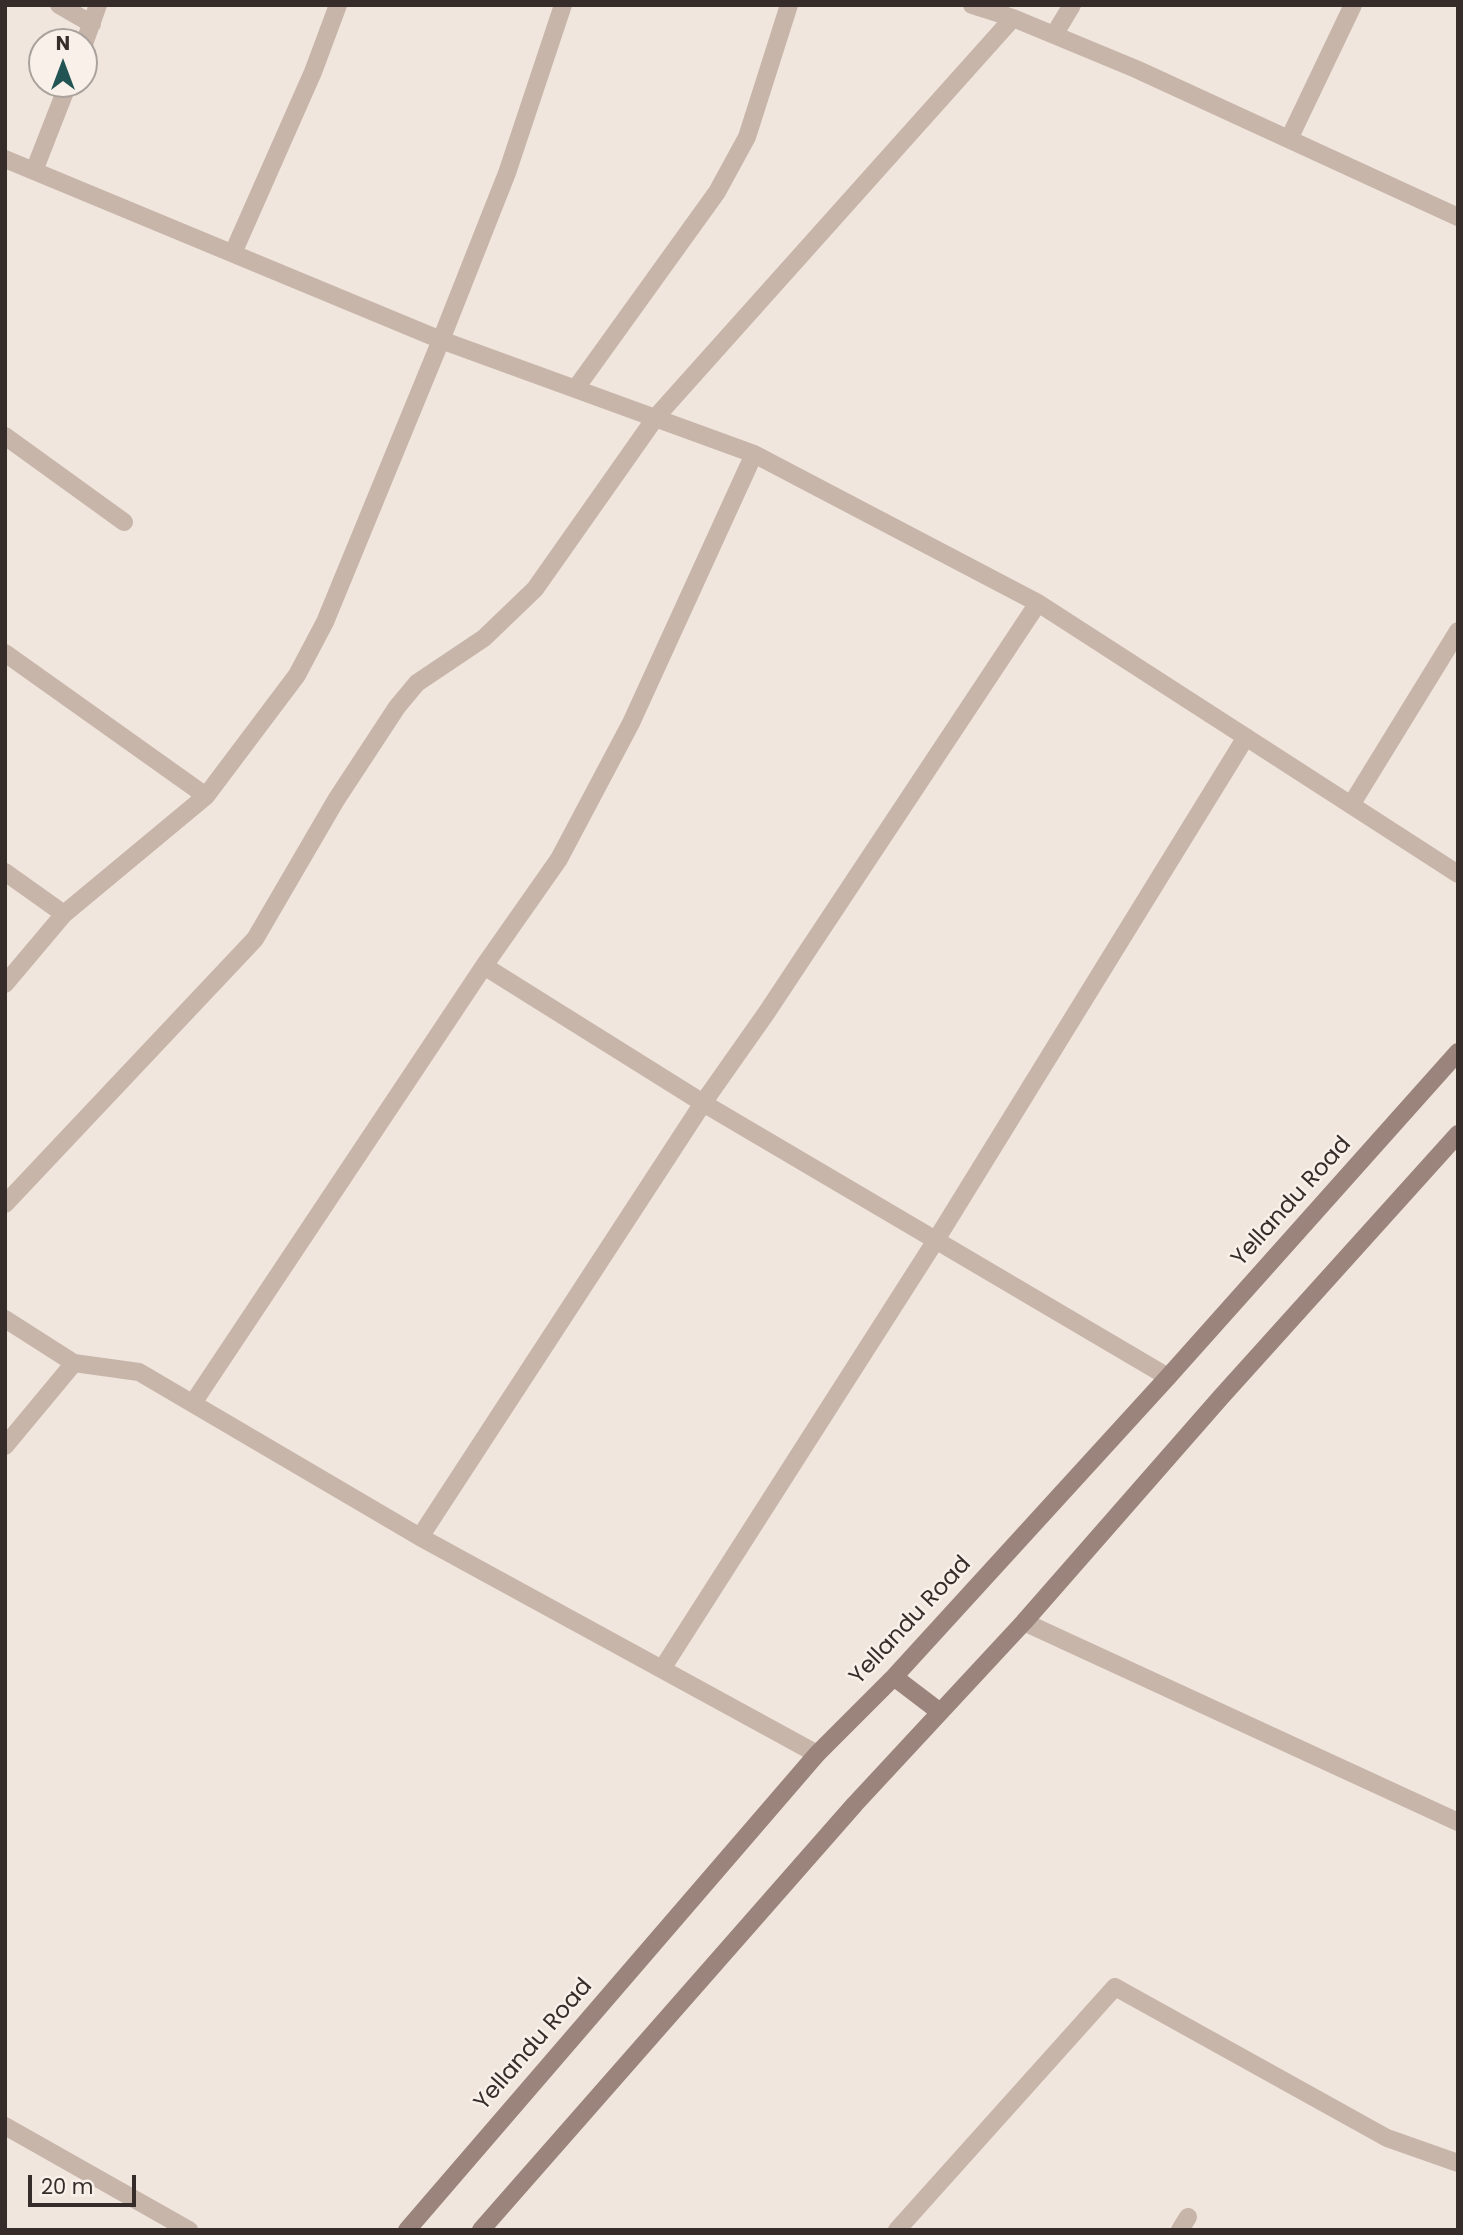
<!DOCTYPE html>
<html>
<head>
<meta charset="utf-8">
<style>
	body { margin:0 }
	#map { position:relative; width:1463px; height:2235px; overflow:hidden; background:#f0e6dd; font-family:Poppins,sans-serif }
	canvas { display:block }
	.frame { position:absolute; inset:0; border:7px solid #362c29; pointer-events:none }
	.north { position:absolute; left:28px; top:28px; width:70px; height:70px; box-sizing:border-box; background:#f8f0e9; border:2px solid #aaa29c; border-radius:50%; rotate:0deg; font-size:19px; font-weight:700; line-height:28px; text-align:center; color:#362c29 }
	.north::after { content:''; display:block; margin:auto; width:24px; height:32px; background:#225453; clip-path:polygon(50% 0,100% 100%,50% 72%,0 100%) }
	.scale { position:absolute; left:28px; top:2175px; width:108px; height:32px; box-sizing:border-box; border:4px solid #362c29; border-top:0; padding-left:9px; font-size:21px; line-height:24px; white-space:nowrap; color:#362c29; -webkit-text-stroke:5px #f8f0e9; paint-order:stroke }
</style>
</head>
<body>
<div id="map">
<canvas width="1463" height="2235"></canvas>
<div class="frame"></div>
<div class="north">N</div>
<div class="scale">20 m</div>
</div>
<script>
const context = document.querySelector('canvas').getContext('2d');
context.lineJoin = 'round';
const toPath = rows => new Path2D(rows.map(r => 'M' + r).join(''));
function strokePath(path, color, width, dash) { context.strokeStyle = color; context.lineWidth = width; context.lineCap = dash ? 'butt' : 'round'; context.setLineDash(dash || []); context.stroke(path); }
function write(font, color, halo, rows, align = 'center') {
  context.font = font + ' Poppins,sans-serif'; context.lineWidth = 5; context.setLineDash([]); context.textBaseline = 'middle'; context.strokeStyle = halo; context.fillStyle = color; for (const [text, x, y, turn = 0] of rows) {
    context.save(); context.translate(x, y); context.rotate((+turn || 0) * Math.PI / 180); context.textAlign = isNaN(turn) ? turn : align; if (halo) context.strokeText(text, 0, 0); context.fillText(text, 0, 0); context.restore();
  }
}
strokePath(toPath([
	[59,5,92,24],
	[972,5,1013,18,1136,69,1458,217],
	[1054,35,1072,5],
	[84,44,98,5],
	[1289,139,1353,5],
	[5,159,441,340,754,454,1038,603,1458,874],
	[34,171,68,84],
	[233,253,313,72,338,5],
	[576,388,717,192,747,137,789,5],
	[5,436,124,522],
	[5,653,206,796],
	[1351,805,1458,631],
	[5,872,64,914],
	[484,966,703,1103,1168,1377],
	[5,984,64,914,206,796,297,675,325,622,441,340,507,173,563,5],
	[5,1204,255,939,336,800,397,707,417,683,484,638,535,589,656,417,1013,18],
	[5,1319,74,1363,139,1372,420,1537,817,1754],
	[193,1403,484,966,559,859,631,723,754,454],
	[5,1446,74,1363],
	[420,1537,703,1103,767,1012,1038,603],
	[1024,1622,1458,1822],
	[662,1669,936,1240,1246,737],
	[5,2126,189,2230],
	[897,2230,1115,1987,1387,2138,1458,2163],
	[1180,2230,1188,2217]
]), '#c8b5aa', 18);
strokePath(toPath([
	[894,1677,940,1712],
	[407,2230,817,1754,894,1677,1168,1377,1458,1052],
	[481,2230,855,1804,1024,1622,1221,1397,1458,1134]
]), '#9b847b', 18);
write('23px', '#362c29', '#f8f0e9', [
	["Yellandu Road",1292,1202,-48],
	["Yellandu Road",911,1621,-47],
	["Yellandu Road",534,2045,-49]
]);
</script>
</body>
</html>
